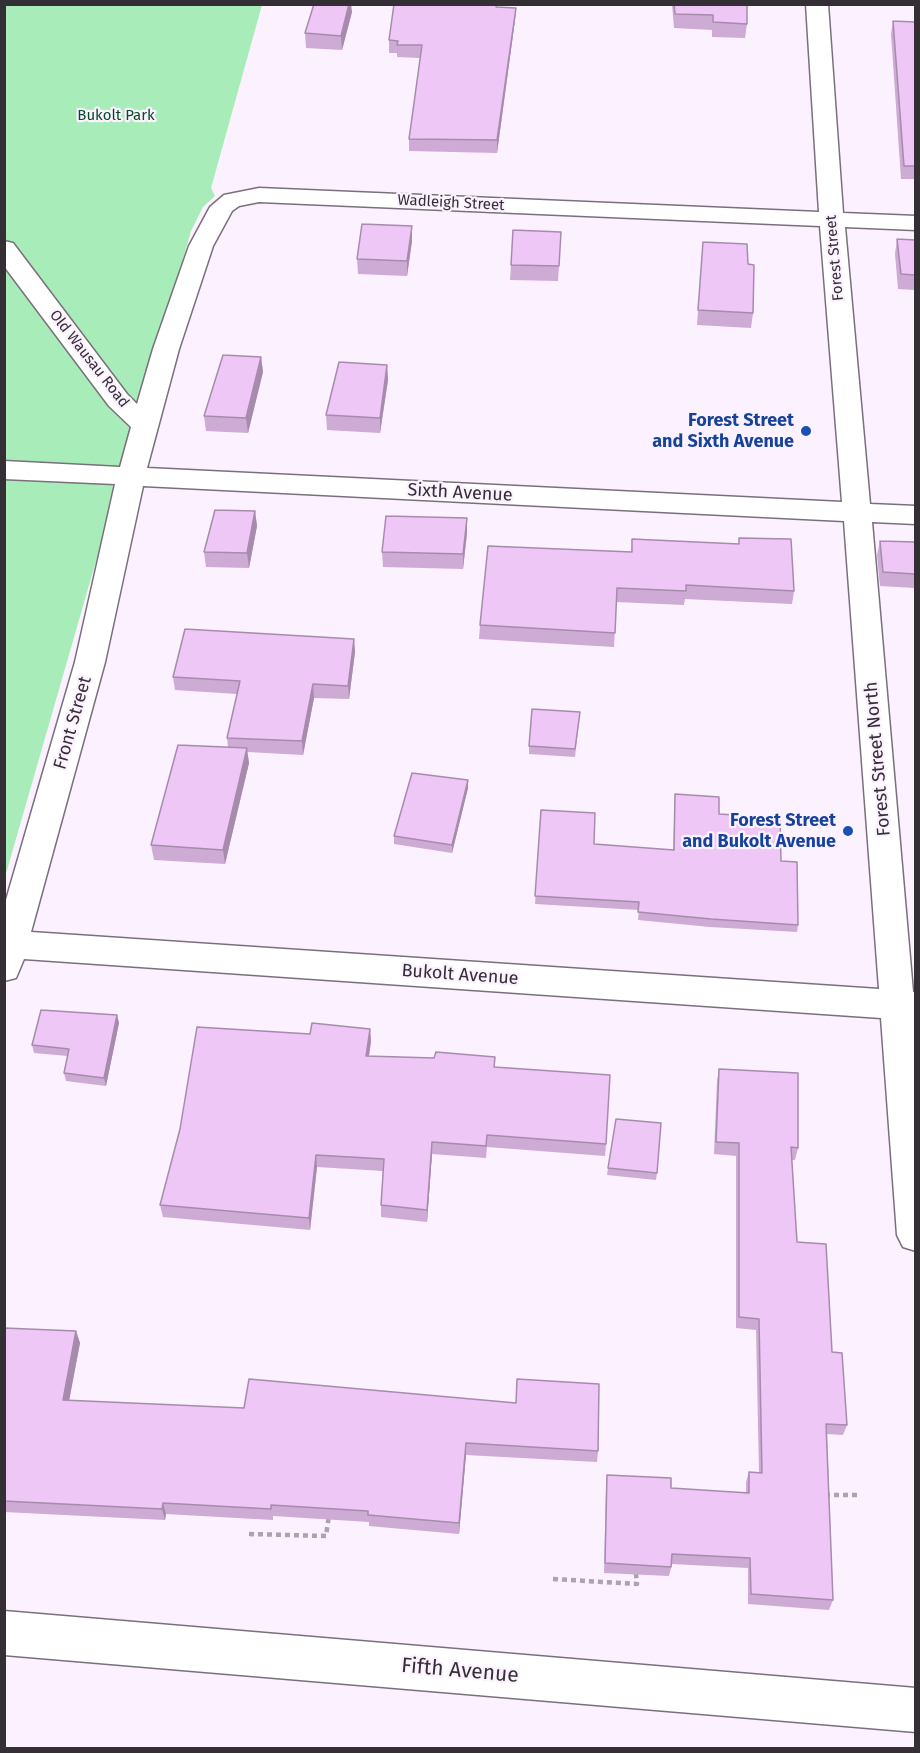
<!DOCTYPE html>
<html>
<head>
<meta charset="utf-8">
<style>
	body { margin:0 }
	#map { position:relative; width:920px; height:1753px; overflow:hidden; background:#fcf1ff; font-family:"Fira Sans",sans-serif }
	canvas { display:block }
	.frame { position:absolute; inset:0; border:6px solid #332f34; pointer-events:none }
</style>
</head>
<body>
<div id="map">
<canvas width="920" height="1753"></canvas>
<div class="frame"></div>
</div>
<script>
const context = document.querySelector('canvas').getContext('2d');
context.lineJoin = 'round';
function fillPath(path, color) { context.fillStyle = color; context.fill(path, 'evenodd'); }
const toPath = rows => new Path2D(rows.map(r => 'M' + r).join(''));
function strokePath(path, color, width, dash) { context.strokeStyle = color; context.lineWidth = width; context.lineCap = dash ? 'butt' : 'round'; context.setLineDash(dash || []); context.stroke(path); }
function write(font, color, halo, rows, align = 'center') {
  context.font = font + ' "Fira Sans",sans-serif'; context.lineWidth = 4.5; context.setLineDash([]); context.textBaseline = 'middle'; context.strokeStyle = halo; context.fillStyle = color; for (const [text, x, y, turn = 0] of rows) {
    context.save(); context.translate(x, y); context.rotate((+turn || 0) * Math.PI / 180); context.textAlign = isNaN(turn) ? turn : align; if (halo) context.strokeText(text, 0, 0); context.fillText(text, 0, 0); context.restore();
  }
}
fillPath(toPath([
	[5,5,262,5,211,188,215,196,203,207,191,231,5,877]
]), '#a8edb9');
const street = toPath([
	[806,4,828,4,843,213,916,216,916,230,845,227,870,504,916,506,916,524,872,522,913,992,916,992,916,1251,903,1247,897,1235,881,1018,24,959,16,978,4,981,4,907,75,662,115,484,4,479,4,461,120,467,131,427,109,406,4,266,4,241,13,243,127,394,137,404,153,349,189,246,210,207,224,195,259,188,819,212,806,4],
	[259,202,820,226,842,502,147,468,179,349,213,246,232,211,239,206,259,202],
	[143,486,844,521,879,989,31,932,105,662,143,486],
	[4,1611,916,1688,916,1732,4,1655,4,1611]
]);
strokePath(street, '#7a707c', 3);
strokePath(toPath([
	[825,1495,860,1495],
	[249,1534,326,1536,329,1515],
	[553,1579,637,1584,636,1574]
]), '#aca3ae', 4.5, [5, 4]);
fillPath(street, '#fff');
fillPath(toPath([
	[394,4,497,4,497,7,516,8,515,20,497,153,409,151,409,139,420,58,397,57,397,53,389,53,389,40],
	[672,4,747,4,747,24,745,38,712,37,712,30,674,28],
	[352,12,342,50,306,48,305,33],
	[893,21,915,22,915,179,901,179,891,34],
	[412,226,412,241,407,276,358,274,357,259],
	[561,232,558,281,510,280,511,265],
	[897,239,915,240,915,290,898,289,895,254],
	[703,242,753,313,751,328,697,325],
	[915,354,915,378,914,361],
	[261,357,263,372,248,433,206,431,204,416],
	[387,365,388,380,380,433,327,430,326,415],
	[255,511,257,526,249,568,206,567,204,552],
	[467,518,467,533,463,569,383,567,382,552],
	[739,538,794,591,792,604,685,599,684,605,616,602,614,647,479,639,480,625,631,552,632,539,739,544],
	[880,541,915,542,915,588,880,586,877,555],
	[354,639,355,652,349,699,314,698,303,755,247,752,249,763,225,864,154,860,151,845,228,747,227,738,237,694,175,690,173,677],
	[580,712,575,757,529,754,529,746],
	[468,780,468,788,452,853,394,844,394,836],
	[675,794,719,814,781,861,798,925,797,932,710,927,638,920,639,910,535,904,541,810,594,844,673,850],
	[117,1015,119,1023,106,1086,66,1081,64,1073,68,1056,34,1053,32,1045],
	[370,1029,371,1041,369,1056,434,1058,495,1057,495,1067,606,1144,605,1156,487,1147,486,1158,432,1154,427,1222,381,1217,381,1205,383,1171,317,1167,310,1230,163,1217,160,1205,310,1034],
	[719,1069,798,1148,795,1160,792,1160,797,1242,832,1352,847,1425,843,1435,827,1434,833,1600,829,1610,748,1604,748,1568,672,1564,669,1576,604,1573,606,1485,607,1475,671,1488,746,1493,746,1482,749,1472,759,1472,756,1330,736,1328,736,1156,714,1154,717,1081],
	[608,1168,657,1173,656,1180,607,1175],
	[4,1328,76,1331,80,1343,69,1400,598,1451,597,1462,466,1455,459,1534,369,1526,369,1522,273,1516,273,1520,166,1514,165,1520,4,1512]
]), '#cdabd4');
fillPath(toPath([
	[349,4,351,4,352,12,342,50,341,36],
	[516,8,515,20,497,153,497,140],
	[412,226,412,241,407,276,407,261],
	[261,357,263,372,248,433,246,418],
	[387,365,388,380,380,433,380,418],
	[255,511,257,526,249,568,247,553],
	[467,518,467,533,463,569,463,554],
	[354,639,355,652,349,699,348,686],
	[313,684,314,698,303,755,302,741],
	[247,748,249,763,225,864,223,850],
	[468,780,468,788,452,853,452,845],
	[117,1015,119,1023,106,1086,104,1078],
	[370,1029,371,1041,367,1069,366,1056],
	[432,1142,432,1154,427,1222,427,1210],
	[316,1155,317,1167,310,1230,309,1218],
	[76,1331,80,1343,67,1412,63,1400],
	[466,1443,466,1455,459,1534,459,1523],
	[163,1503,166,1514,165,1520,162,1509]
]), '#a78bad');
const building = toPath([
	[314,4,349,4,341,36,305,33,314,4],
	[394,4,497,4,496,7,516,8,497,140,409,139,422,45,397,45,398,41,389,40,394,4],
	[674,4,747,4,747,24,713,22,713,15,675,14,674,4],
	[893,21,915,22,915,166,904,166,893,21],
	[362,224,412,226,407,261,357,259,362,224],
	[513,230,561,232,559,266,511,265,513,230],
	[897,239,915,240,915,275,901,274,897,239],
	[703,242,747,244,748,264,754,265,753,313,698,310,703,242],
	[223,355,261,357,246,418,204,416,223,355],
	[339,362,387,365,380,418,326,415,339,362],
	[215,510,255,511,247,553,204,552,215,510],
	[386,516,467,518,463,554,382,552,386,516],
	[739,538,791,539,794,591,686,585,686,591,617,588,615,633,480,625,488,546,632,552,632,539,739,544,739,538],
	[880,541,915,542,915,574,883,572,880,541],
	[185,629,354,639,348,686,313,684,302,741,227,738,240,681,173,677,185,629],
	[532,709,580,712,575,749,529,746,532,709],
	[178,745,247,748,223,850,151,845,178,745],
	[412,773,468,780,452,845,394,836,412,773],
	[675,794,719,797,719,814,780,818,781,861,797,862,798,925,711,919,638,912,639,902,535,896,541,810,595,813,594,844,674,850,675,794],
	[41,1010,117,1015,104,1078,64,1073,69,1049,32,1045,41,1010],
	[312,1023,370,1029,366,1056,434,1058,436,1052,495,1057,494,1067,610,1075,606,1144,487,1135,486,1146,432,1142,427,1210,381,1205,384,1159,316,1155,309,1218,160,1205,180,1129,197,1027,310,1034,312,1023],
	[719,1069,798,1073,798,1148,791,1147,797,1242,826,1244,832,1352,842,1353,847,1425,826,1424,833,1600,751,1594,750,1558,672,1554,671,1567,605,1563,607,1475,671,1478,671,1488,749,1493,749,1472,762,1473,759,1319,739,1317,739,1143,716,1142,719,1069],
	[616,1119,661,1123,657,1173,608,1168,616,1119],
	[4,1328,76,1331,63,1400,244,1408,249,1379,516,1403,517,1379,599,1384,598,1451,466,1443,459,1523,368,1515,368,1511,271,1505,271,1509,163,1503,162,1509,4,1501,4,1328]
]);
fillPath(building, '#eec7f7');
strokePath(building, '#a78bad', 1.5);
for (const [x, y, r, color] of [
	[806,431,6,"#1a4fb4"],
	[848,831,6,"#1a4fb4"]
]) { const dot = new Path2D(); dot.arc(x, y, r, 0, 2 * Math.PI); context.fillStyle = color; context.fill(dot); strokePath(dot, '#fcf1ff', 2); }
write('15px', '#044c23', '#fcf1ff', [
	["Bukolt Park",116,116]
]);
write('15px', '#332f34', '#fcf1ff', [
	["Wadleigh Street",451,203,3],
	["Forest Street",835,258,-95],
	["Old Wausau Road",89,359,52]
]);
write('bold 18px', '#164399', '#fcf1ff', [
	["Forest Street",794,421],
	["and Sixth Avenue",794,442],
	["Forest Street",836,821],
	["and Bukolt Avenue",836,842]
], 'right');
write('18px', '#332f34', '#fcf1ff', [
	["Sixth Avenue",460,493,3],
	["Front Street",73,723,-74],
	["Forest Street North",878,759,-95],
	["Bukolt Avenue",460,975,4]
]);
write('21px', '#332f34', '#fcf1ff', [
	["Fifth Avenue",460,1671,5]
]);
</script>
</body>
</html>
